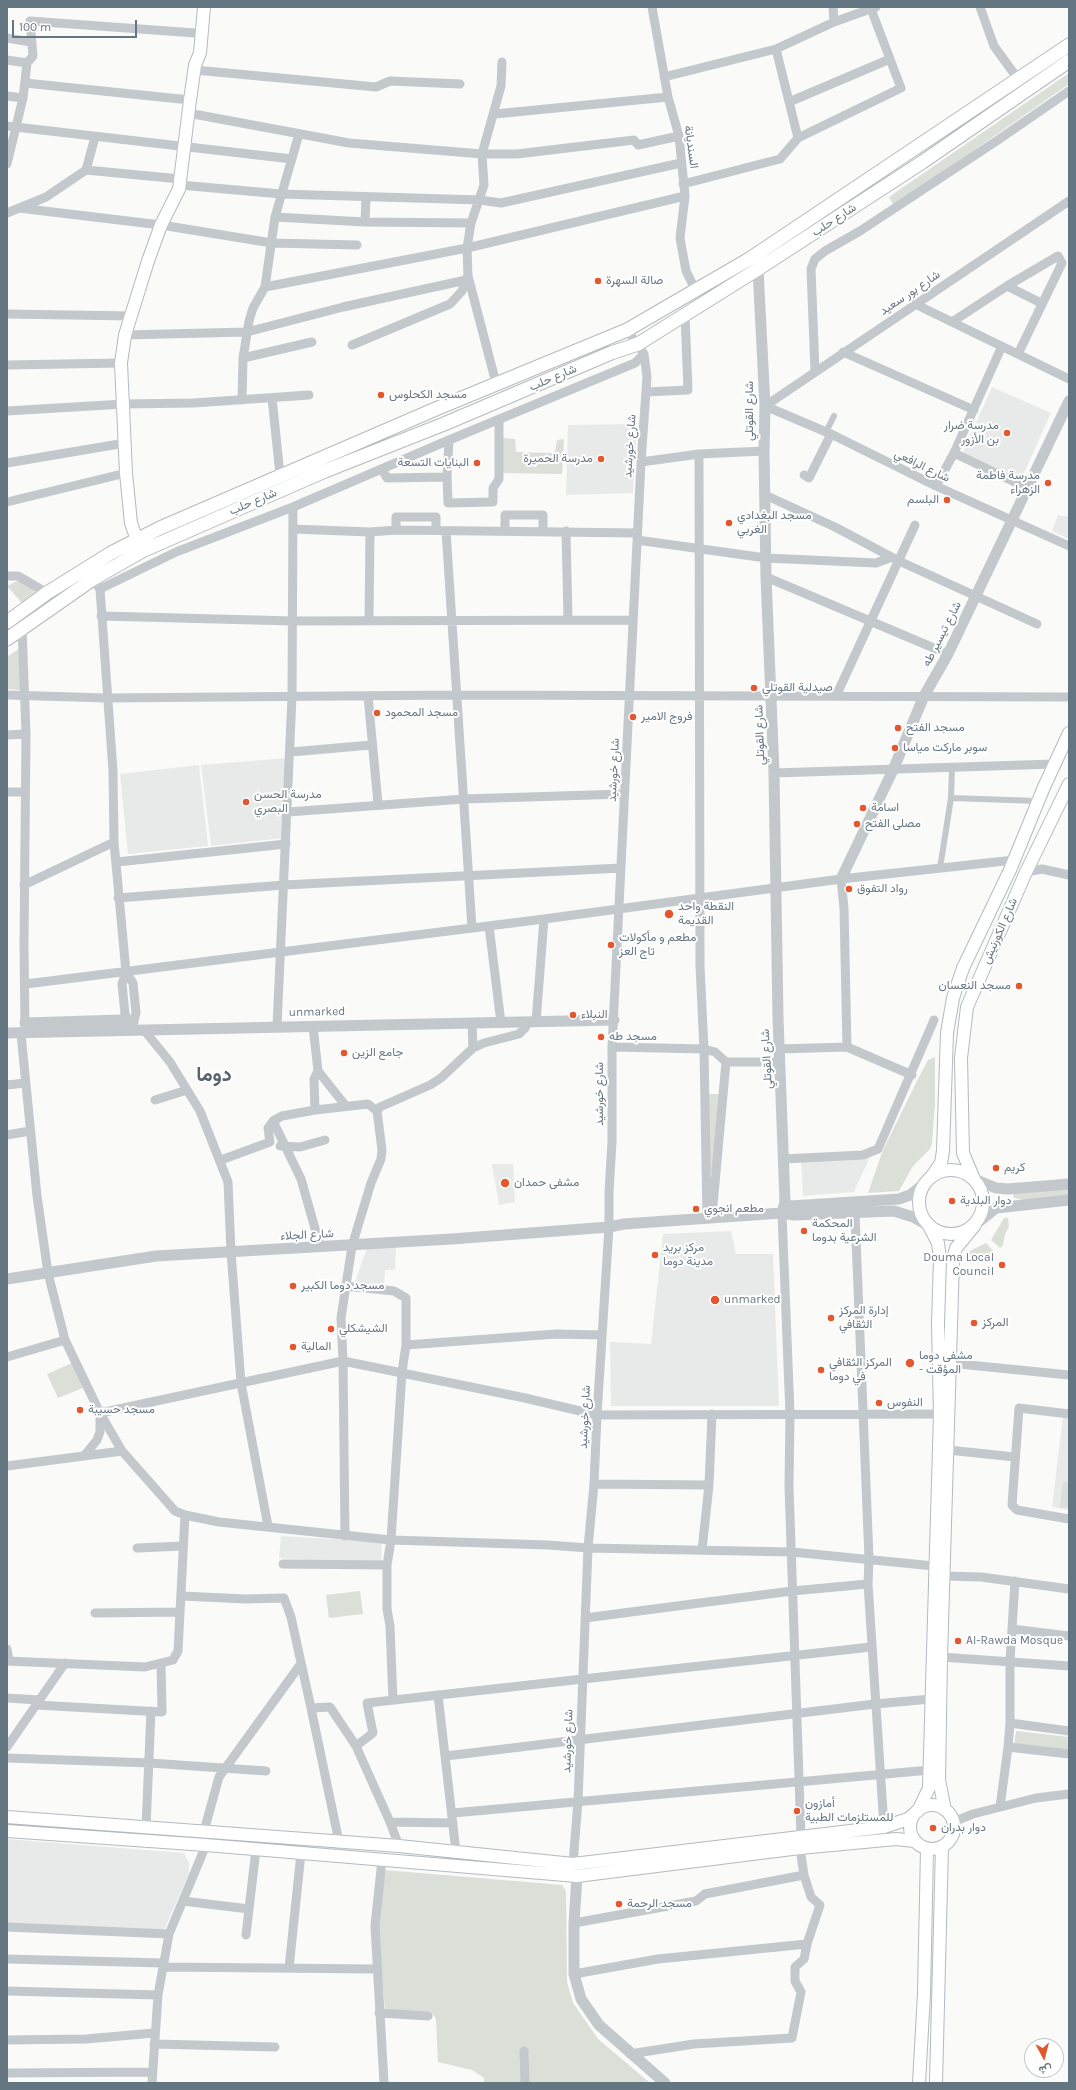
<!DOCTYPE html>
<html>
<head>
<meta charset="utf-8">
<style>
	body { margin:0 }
	#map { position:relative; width:1076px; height:2090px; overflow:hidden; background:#fafaf8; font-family:Karla,Vazirmatn,sans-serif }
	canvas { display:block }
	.frame { position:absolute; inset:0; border:8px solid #657683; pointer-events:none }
	.north { position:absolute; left:1024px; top:2038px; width:40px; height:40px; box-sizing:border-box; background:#fff; border:1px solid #c1c8cd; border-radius:50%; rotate:173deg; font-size:11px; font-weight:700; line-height:16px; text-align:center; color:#657683 }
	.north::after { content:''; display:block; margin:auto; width:14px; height:18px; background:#e4572e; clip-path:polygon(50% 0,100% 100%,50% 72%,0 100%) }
	.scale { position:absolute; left:12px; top:20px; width:125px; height:18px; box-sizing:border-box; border:2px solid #657683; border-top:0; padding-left:5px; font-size:12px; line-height:14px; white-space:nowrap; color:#657683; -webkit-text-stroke:3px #fff; paint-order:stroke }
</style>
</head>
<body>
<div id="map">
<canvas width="1076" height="2090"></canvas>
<div class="frame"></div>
<div class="north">ش</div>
<div class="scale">100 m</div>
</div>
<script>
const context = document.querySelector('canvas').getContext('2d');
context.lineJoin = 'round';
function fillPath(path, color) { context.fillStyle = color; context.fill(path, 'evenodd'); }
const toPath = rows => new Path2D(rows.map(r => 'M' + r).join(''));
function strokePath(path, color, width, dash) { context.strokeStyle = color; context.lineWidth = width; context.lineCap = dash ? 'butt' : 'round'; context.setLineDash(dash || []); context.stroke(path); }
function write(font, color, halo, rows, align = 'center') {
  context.font = font + ' Karla,Vazirmatn,sans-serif'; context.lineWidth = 4; context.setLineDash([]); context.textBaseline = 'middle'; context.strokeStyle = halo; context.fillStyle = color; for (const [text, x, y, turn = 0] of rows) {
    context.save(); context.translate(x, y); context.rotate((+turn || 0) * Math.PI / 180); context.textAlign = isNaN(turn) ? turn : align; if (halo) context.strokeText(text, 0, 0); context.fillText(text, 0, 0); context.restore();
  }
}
fillPath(toPath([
	[992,387,1051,413,1020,482,962,454],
	[637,424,633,493,566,495,568,425],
	[1058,515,1069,517,1069,539,1052,531],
	[288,758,284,838,211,846,201,765],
	[199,765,208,846,128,854,120,774],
	[872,1152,854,1192,803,1196,801,1157],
	[492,1164,513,1164,515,1202,499,1205],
	[731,1231,736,1254,773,1254,779,1406,611,1406,610,1342,651,1344,663,1234],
	[396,1245,395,1270,385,1270,384,1287,355,1282,367,1248],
	[1063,1416,1069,1417,1069,1510,1052,1507],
	[281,1536,382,1542,381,1565,279,1558],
	[7,1839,184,1853,189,1863,189,1873,165,1928,160,1930,7,1923]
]), '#e8e9e9');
fillPath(toPath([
	[1069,73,1069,84,894,206,889,197],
	[502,438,515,439,516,452,555,453,557,440,564,439,562,474,502,473],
	[19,580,38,594,22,603,7,586],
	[20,648,21,690,7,689,7,657],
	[935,1057,935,1103,932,1143,930,1149,913,1166,899,1191,868,1193,883,1150,918,1079,928,1060],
	[709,1094,721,1094,714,1172,709,1172],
	[1069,1187,1069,1196,1025,1200,1014,1198,1013,1194],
	[1004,1218,1008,1218,1009,1227,1005,1234,1003,1245,1000,1248,991,1240],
	[986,1243,995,1253,993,1256,967,1257,966,1253],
	[72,1363,85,1387,58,1398,47,1374],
	[1063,1482,1069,1482,1069,1508,1060,1507],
	[360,1591,363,1614,329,1618,326,1595],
	[1016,1731,1069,1737,1069,1752,1014,1746],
	[384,1870,562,1885,566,1891,567,1982,573,2003,598,2039,650,2083,484,2083,484,2078,472,2070,438,2062,436,2019,432,2013,385,2011,378,1928]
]), '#dadfd7');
const secondary = toPath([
	[137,540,131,523,126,473,121,363,125,335,148,261,161,225,179,189,190,100,195,65,200,53,204,7],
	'919 1202a32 32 0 1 1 64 0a32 32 0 1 1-64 0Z',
	[932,1176,941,1163,943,1151,947,1033,953,998,963,968,1010,870,1044,787,1069,733],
	[974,1179,963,1153,961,1058,967,1007,1026,872,1069,784],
	'910 1827a22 22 0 1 1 44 0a22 22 0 1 1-44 0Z',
	[945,1810,939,1780,941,1657,953,1259,956,1248,975,1225],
	[918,1811,929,1788,940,1414,938,1324,940,1259,938,1243,929,1226],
	[7,1817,399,1846,573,1864,884,1827,908,1819,914,1814],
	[7,1831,206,1845,577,1876,800,1848,896,1839,914,1841],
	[919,2083,924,1994,927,1849],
	[936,2083,942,1847]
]);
const primary = toPath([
	[7,622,47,593,111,553,160,528,438,408,627,330,751,258,1069,45],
	[7,639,93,579,142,551,325,471,444,424,611,353,638,344,758,269,921,163,1069,61]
]);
strokePath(secondary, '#b3babf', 14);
strokePath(primary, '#b5babe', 15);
strokePath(toPath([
	[826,432,834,416],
	[951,798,1039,801],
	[940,868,951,798,952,768]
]), '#c3c8cc', 6);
strokePath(toPath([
	[652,7,668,97,679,136,685,196,680,238,686,271,695,289],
	[833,7,834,22],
	[980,7,994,46,1018,79],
	[7,38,31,42],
	[7,60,27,63],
	[195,70,376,87,390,81,460,84],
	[664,77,776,49,834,22,876,7],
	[25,83,190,100],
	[7,96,23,98],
	[789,102,890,59],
	[188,113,349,143,482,154,517,154,634,140,638,145,679,136],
	[495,114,668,97],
	[7,126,292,159],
	[798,138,901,88,871,9],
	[7,164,23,98,27,63,33,56,30,21,195,33],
	[86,170,180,179],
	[683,184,780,159,798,138,776,49],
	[180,185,281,194,480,200,501,203,681,163],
	[19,208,161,225,272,243,357,245],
	[7,213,46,197,86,170,95,137],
	[275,217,365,222,471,223],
	[365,222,366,197],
	[1007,286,1041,303],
	[265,287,467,248,685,196],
	[915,304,1069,379],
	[7,314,131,316],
	[952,322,1007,286,1058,256,1062,263,1018,354],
	[125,335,247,332,343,307,466,280],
	[352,345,450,304,462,291,467,277],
	[843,352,974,410],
	[243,358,312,342],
	[7,365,121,363],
	[815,371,811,269,815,259,825,251,860,231,998,140,1069,91],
	[496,383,468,276,467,248,471,223,484,185,482,154,501,86,502,62],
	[646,392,688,390,685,315],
	[272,398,280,475],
	[242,400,243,358,249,321,253,308,265,287,275,217,299,134],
	[765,406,1069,201],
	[765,406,831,434,936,486,1069,546],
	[7,411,124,404,194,403,309,395],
	[954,453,1027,488],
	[699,454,700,966,704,1049,707,1218],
	[641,462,699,454,764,451],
	[7,463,125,443],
	[382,469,387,478,447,477,448,503,493,502,493,488,499,479,499,420],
	[804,475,809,478,831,434],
	[447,477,449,440],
	[936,486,954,453,1002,346],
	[765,495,835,527,899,561,1037,624],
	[7,502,126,473],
	[293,529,370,532,396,530,637,533],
	[396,530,396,517,436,517,436,530],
	[446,531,472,928],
	[505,531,505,515,543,515,543,531],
	[566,531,568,620],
	[637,540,766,558,876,563,892,557],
	[7,576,18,576,47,593],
	[766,577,948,654],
	[97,585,100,589,113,771,114,842,126,972,122,984,125,1014,131,1026],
	[100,589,176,552,293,507,449,440,635,363,644,354],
	[101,616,293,621,633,620],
	[369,619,370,532],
	[22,627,26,734,24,945,25,1029],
	[7,695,107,698,456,695,1069,697],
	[368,696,378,804],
	[836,696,915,525],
	[7,735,26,734],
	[291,752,371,745],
	[774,773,1054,764],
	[7,792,25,792],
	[288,812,464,799,624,794],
	[117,862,286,844],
	[1026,872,1042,869,1069,875],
	[841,879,844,908,847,1047],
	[24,885,114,842],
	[118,898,284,885,621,868],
	[489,926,501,1023],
	[126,972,133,983,136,1013,132,1030],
	[26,984,544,919,841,879,1014,860],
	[536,1022,544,919],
	[472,1023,473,1048],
	[277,1026,292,697,293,507],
	[313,1026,318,1071],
	[144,1030,170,1062,200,1111,228,1182,231,1252,241,1383,268,1526],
	[21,1034,37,1196,48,1273,65,1340,100,1413,122,1451,175,1511,185,1515,219,1522,391,1540,548,1545,588,1548,792,1552,934,1566],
	[612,1047,704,1049,715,1052,726,1062,712,1216],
	[779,1049,847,1047,912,1075],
	[726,1062,780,1062],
	[7,1085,25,1083],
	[155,1100,187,1090],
	[315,1110,368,1104,377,1111],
	[273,1121,301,1179,320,1246],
	[7,1135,30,1131],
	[280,1146,300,1147,325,1140],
	[783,1159,863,1155,878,1149,934,1020],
	[221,1160,270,1142,268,1128,273,1121,282,1116,315,1110,314,1079,318,1071,345,1105],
	[782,1213,790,1414,789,1486,801,1837],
	[855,1214,869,1558,868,1584,884,1827],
	[345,1286,394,1291,406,1298,406,1345,402,1372,391,1540,387,1565,387,1609,390,1626,393,1700],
	[406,1345,556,1334,602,1335],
	[7,1357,65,1340],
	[949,1363,1069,1375],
	[1069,1414,1019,1408,1012,1505,1017,1510,1069,1519],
	[948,1450,1015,1457],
	[84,1456,97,1440,100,1432,100,1413,343,1361,525,1398,597,1415,947,1414],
	[7,1466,122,1451],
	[594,1484,709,1485],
	[345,1536,343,1361,341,1318,352,1246,371,1183,381,1159,382,1150,377,1111,380,1107,430,1085,441,1078,473,1048,484,1043,519,1034,525,1028,528,1022],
	[137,1548,183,1546],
	[702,1550,709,1485,712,1414],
	[283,1564,387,1565],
	[943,1576,981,1577,1069,1589],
	[182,1596,246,1599,284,1598,291,1617,311,1708,342,1856],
	[95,1613,180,1612],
	[585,1618,792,1591,868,1584],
	[1012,1629,1069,1636],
	[7,1649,9,1661],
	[941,1657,1069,1666],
	[7,1661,145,1667,173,1660,178,1651,185,1515],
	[438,1695,456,1852],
	[7,1698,39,1700],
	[36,1705,162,1712,161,1663],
	[311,1708,330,1707,356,1746,390,1822,399,1846],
	[1010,1723,1010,1661,1015,1581],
	[1069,1731,1010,1723,1008,1747,1069,1754],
	[356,1746,373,1733,367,1703,871,1647],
	[7,1747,65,1663],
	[446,1756,875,1704,931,1699],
	[7,1758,150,1763,266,1771],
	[1000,1807,1008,1747],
	[453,1813,930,1770],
	[390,1822,453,1823],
	[953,1822,973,1814,1036,1798,1069,1794],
	[146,1827,151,1711],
	[204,1831,219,1777,300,1665],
	[382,1860,375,1926,384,2083],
	[573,1864,578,1801,588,1548,594,1484,597,1415,609,1227,609,1192,612,1142,612,1047,641,462,647,377,644,354,627,330],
	[183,1901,249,1909],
	[574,1923,696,1901,705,1894,804,1875],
	[7,1927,169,1934],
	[246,1935,256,1849],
	[7,1959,163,1963],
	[163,1967,376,1969],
	[289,1968,301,1853],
	[574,1974,658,1959,807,1944],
	[7,1991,158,1995],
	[379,2013,428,2016],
	[7,2040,86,2039,154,2033],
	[154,2044,275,2047],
	[524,2051,525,2083],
	[630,2054,694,2044,792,2038,801,1992,795,1981,795,1967,804,1959,807,1944,820,1905,811,1897,804,1875,800,1848],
	[7,2073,152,2072],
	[152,2083,158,1995,169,1934,206,1845]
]), '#c3c8cc', 9);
strokePath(toPath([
	[754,263,758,269,765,406,764,451,766,577,774,773,778,1018,785,1201,782,1213],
	[841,879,893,770,924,696,948,654,1069,401],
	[25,1023,122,1020,132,1030],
	[7,1033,614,1020],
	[974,1179,996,1188,1008,1189,1069,1184],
	[782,1213,791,1206,899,1199,910,1195,924,1184],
	[975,1225,996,1208,1069,1200],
	[7,1279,156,1256,452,1239,609,1227,624,1224,782,1213,794,1215,894,1211,913,1217,929,1226],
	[574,1869,577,1876,574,1923,574,1974,581,1999,599,2025,665,2083]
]), '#c3c8cc', 11);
strokePath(secondary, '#fff', 12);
strokePath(primary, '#fff', 13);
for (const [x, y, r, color] of [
	[598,281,4,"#e4572e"],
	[381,395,4,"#e4572e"],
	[1007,433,4,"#e4572e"],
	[601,459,4,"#e4572e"],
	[477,463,4,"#e4572e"],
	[1048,483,4,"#e4572e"],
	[947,500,4,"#e4572e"],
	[729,523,4,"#e4572e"],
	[754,688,4,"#e4572e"],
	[377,713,4,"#e4572e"],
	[633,717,4,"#e4572e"],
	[898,728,4,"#e4572e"],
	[895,748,4,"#e4572e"],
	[246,802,4,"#e4572e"],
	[863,808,4,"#e4572e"],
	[857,824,4,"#e4572e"],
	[849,889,4,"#e4572e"],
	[669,914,5,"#e4572e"],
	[611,945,4,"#e4572e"],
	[1019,986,4,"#e4572e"],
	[573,1015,4,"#e4572e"],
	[601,1037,4,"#e4572e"],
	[344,1053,4,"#e4572e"],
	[996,1168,4,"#e4572e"],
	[505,1183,5,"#e4572e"],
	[952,1201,4,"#e4572e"],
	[696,1209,4,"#e4572e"],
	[804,1231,4,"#e4572e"],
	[655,1255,4,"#e4572e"],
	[1002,1265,4,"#e4572e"],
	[293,1286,4,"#e4572e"],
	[715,1300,5,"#e4572e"],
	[831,1318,4,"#e4572e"],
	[974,1323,4,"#e4572e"],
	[331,1329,4,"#e4572e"],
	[293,1347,4,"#e4572e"],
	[910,1363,5,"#e4572e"],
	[821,1370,4,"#e4572e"],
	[879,1403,4,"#e4572e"],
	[80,1410,4,"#e4572e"],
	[958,1641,4,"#e4572e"],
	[797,1811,4,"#e4572e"],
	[933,1828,4,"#e4572e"],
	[619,1904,4,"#e4572e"]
]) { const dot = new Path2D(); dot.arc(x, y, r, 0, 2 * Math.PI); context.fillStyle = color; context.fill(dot); strokePath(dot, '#fff', 1.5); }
write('12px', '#657683', '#fff', [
	["السنديانة",691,147,82],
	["شارع حلب",834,220,-33],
	["شارع بور سعيد",910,293,-34],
	["شارع حلب",553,378,-23],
	["شارع القوتلي",750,411,-90],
	["شارع خورشيد",630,446,-86],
	["شارع الرافعي",922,466,26],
	["شارع حلب",253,502,-23],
	["شارع تيسير طه",942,634,-63],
	["شارع القوتلي",760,735,-92],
	["شارع خورشيد",614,770,-87],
	["شارع الكورنيش",1000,931,-66],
	["unmarked",317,1012,-1],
	["شارع القوتلي",767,1059,-93],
	["شارع خورشيد",600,1094,-90],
	["شارع الجلاء",307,1235,-3],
	["شارع خورشيد",585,1417,-87],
	["شارع خورشيد",568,1741,-88]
]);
write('12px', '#657683', '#fff', [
	["صالة السهرة",606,281],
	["مسجد الكحلوس",389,395],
	["مدرسة ضرار",999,426,"right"],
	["بن الأزور",999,440,"right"],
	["مدرسة الحميرة",593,459,"right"],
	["البنايات التسعة",469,463,"right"],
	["مدرسة فاطمة",1040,476,"right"],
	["الزهراء",1040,490,"right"],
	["البلسم",939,500,"right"],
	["مسجد البغدادي",737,516],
	["الغربي",737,530],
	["صيدلية القوتلي",762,688],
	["مسجد المحمود",385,713],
	["فروج الامير",641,717],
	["مسجد الفتح",906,728],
	["سوبر ماركت مياسا",903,748],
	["مدرسة الحسن",254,795],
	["البصري",254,809],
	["اسامة",871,808],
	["مصلى الفتح",865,824],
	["رواد التفوق",857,889],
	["النقطة واحد",678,907],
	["القديمة",678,921],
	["مطعم و مأكولات",619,938],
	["تاج العز",619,952],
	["مسجد النعسان",1011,986,"right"],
	["النبلاء",581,1015],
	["مسجد طه",609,1037],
	["جامع الزين",352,1053],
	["كريم",1004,1168],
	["مشفى حمدان",514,1183],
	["دوار البلدية",960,1201],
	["مطعم انجوي",704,1209],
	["المحكمة",812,1224],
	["الشرعية بدوما",812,1238],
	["مركز بريد",663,1248],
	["مدينة دوما",663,1262],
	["Douma Local",994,1258,"right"],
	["Council",994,1272,"right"],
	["مسجد دوما الكبير",301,1286],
	["unmarked",724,1300],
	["إدارة المركز",839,1311],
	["الثقافي",839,1325],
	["المركز",982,1323],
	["الشيشكلي",339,1329],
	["المالية",301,1347],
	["مشفى دوما",919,1356],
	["- المؤقت",919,1370],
	["المركز الثقافي",829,1363],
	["في دوما",829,1377],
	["النفوس",887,1403],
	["مسجد حسيبة",88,1410],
	["Al-Rawda Mosque",966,1641],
	["أمازون",805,1804],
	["للمستلزمات الطبية",805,1818],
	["دوار بدران",941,1828],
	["مسجد الرحمة",627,1904]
], 'left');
write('bold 20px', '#57646e', '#fff', [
	["دوما",214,1075]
]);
</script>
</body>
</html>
